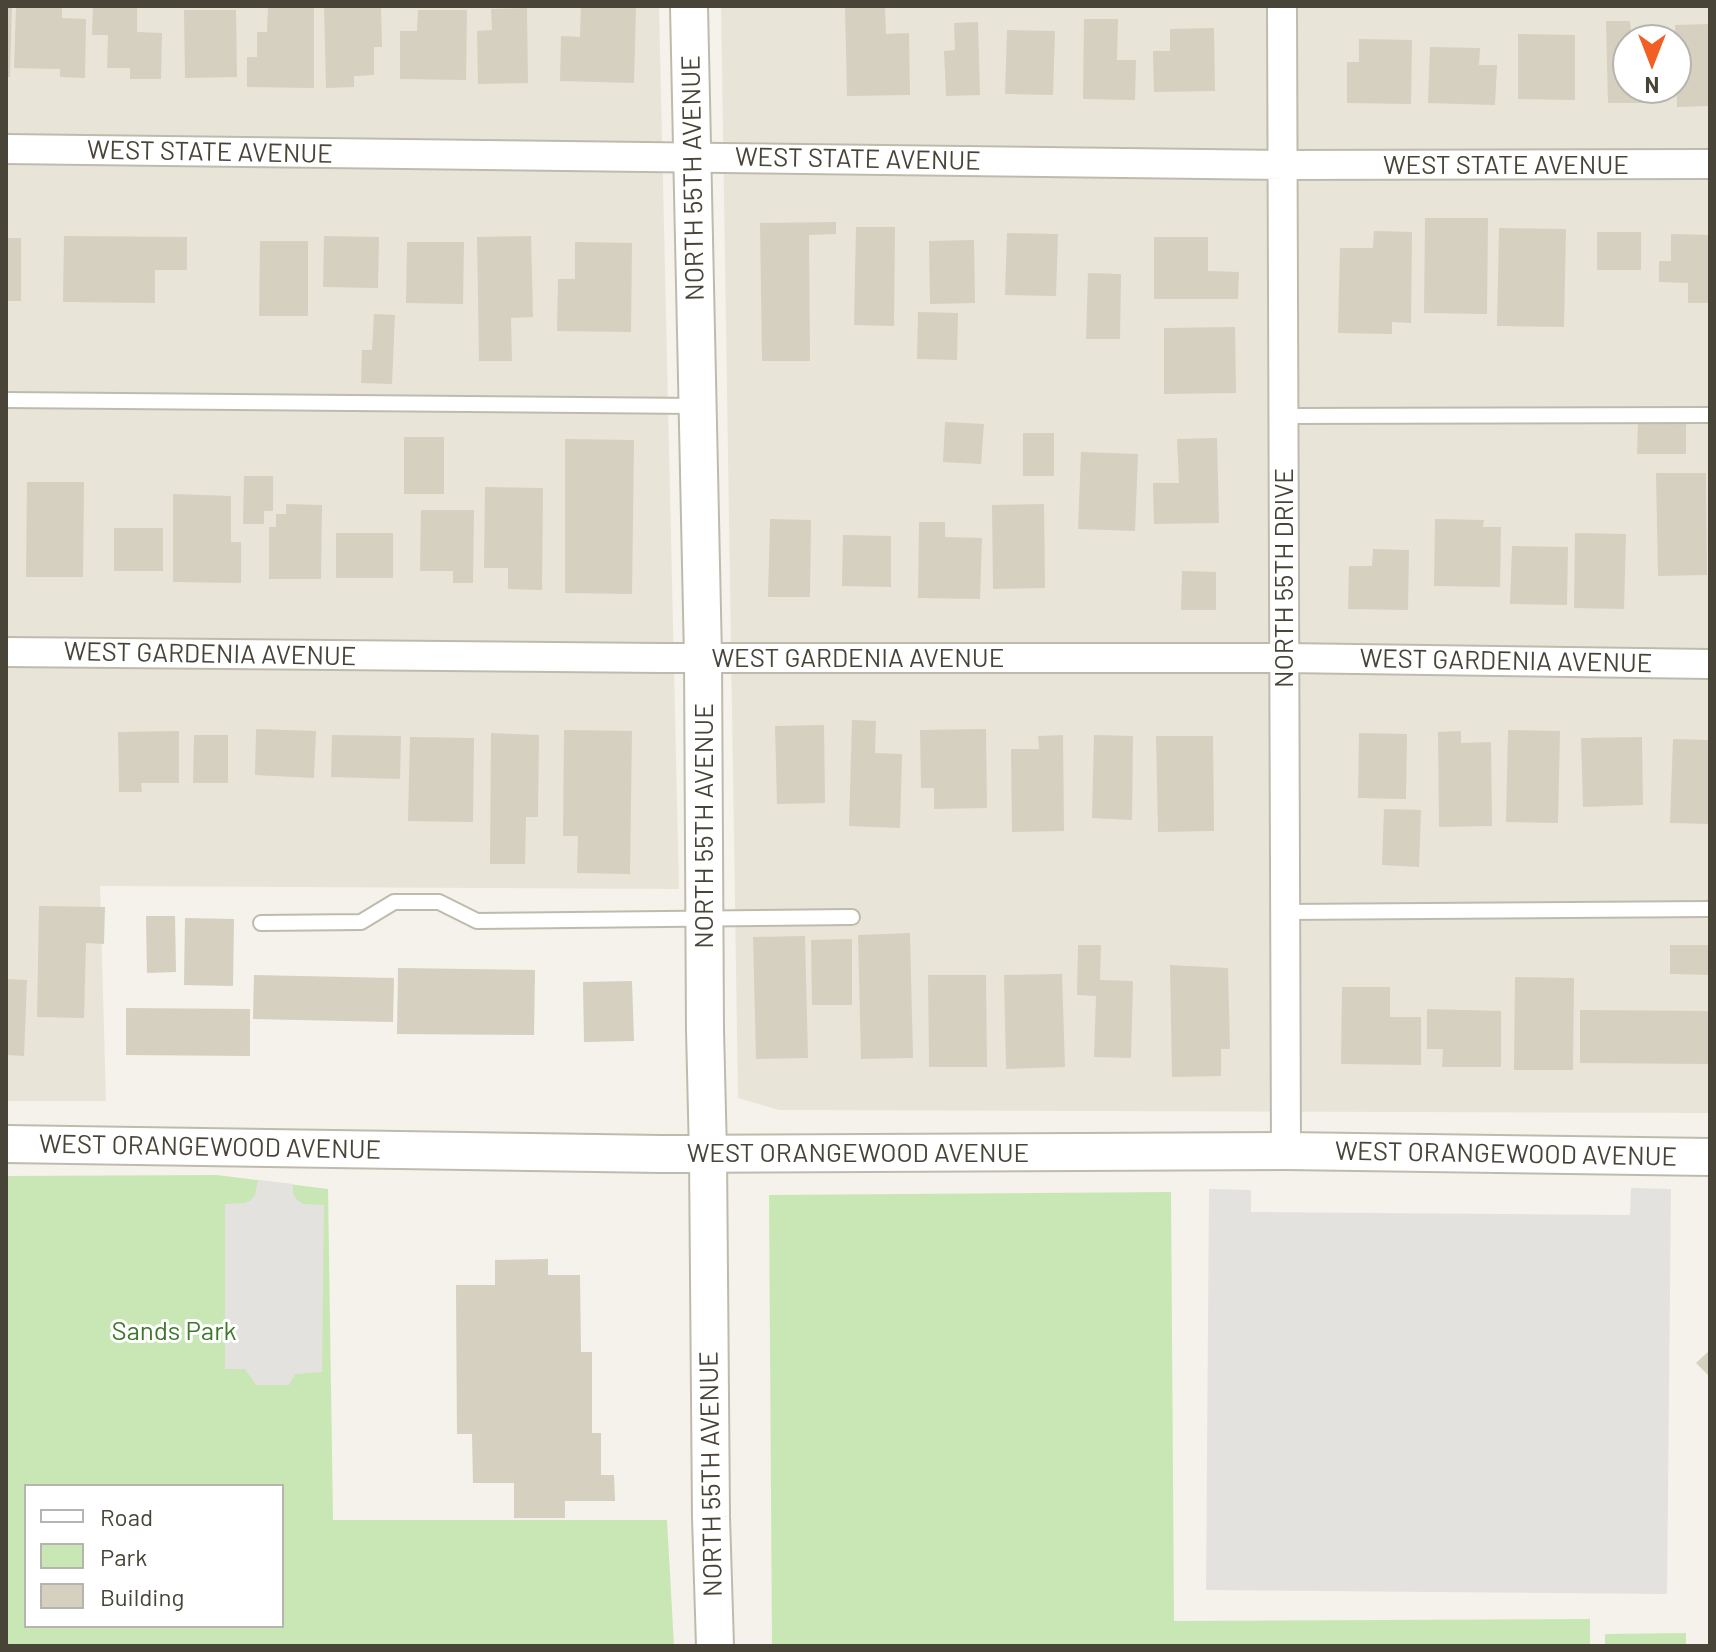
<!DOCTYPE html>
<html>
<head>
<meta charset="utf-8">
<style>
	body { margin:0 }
	#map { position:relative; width:1716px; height:1652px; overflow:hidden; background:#f4f2ea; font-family:Barlow,sans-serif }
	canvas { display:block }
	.frame { position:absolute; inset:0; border:8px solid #484438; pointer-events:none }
	.legend { position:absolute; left:24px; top:1484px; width:260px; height:144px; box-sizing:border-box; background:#fff; border:2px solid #b6b4af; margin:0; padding:10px 14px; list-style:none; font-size:24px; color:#484438 }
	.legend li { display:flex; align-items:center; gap:16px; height:40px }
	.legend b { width:40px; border:2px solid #b6b4af }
	.north { position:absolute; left:1612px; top:24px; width:80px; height:80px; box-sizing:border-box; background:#fff; border:2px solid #b6b4af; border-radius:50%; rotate:180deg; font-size:22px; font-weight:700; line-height:32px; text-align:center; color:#484438 }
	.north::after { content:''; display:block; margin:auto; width:28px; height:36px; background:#f25e23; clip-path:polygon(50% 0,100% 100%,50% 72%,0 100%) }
</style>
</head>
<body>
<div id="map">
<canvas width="1716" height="1652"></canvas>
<div class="frame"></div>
<ul class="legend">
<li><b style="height:10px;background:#fff"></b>Road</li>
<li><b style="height:22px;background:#c9e7b4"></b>Park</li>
<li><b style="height:22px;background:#d5d0bf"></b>Building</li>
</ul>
<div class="north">N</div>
</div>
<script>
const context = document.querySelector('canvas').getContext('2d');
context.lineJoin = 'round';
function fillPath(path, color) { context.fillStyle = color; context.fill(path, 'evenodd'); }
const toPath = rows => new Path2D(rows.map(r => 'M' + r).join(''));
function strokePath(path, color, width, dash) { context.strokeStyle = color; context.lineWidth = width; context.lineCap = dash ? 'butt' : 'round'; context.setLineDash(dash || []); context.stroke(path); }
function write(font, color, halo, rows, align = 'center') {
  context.font = font + ' Barlow,sans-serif'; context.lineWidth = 6; context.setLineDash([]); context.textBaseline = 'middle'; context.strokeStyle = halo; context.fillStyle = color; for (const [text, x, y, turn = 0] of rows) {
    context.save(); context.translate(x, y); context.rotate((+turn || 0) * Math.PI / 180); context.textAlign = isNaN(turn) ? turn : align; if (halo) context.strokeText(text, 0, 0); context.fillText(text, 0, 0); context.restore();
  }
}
fillPath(toPath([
	[6,6,659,6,679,889,100,886,106,1101,6,1101],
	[721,6,1710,6,1710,1113,779,1110,738,1098],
	[1628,40,1676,40,1676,88,1628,88]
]), '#e8e5d8');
fillPath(toPath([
	[217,1175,328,1189,333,1520,667,1520,674,1646,6,1646,6,1176],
	[26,1486,282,1486,282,1626,26,1626],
	[1171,1192,1174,1621,1590,1619,1590,1646,772,1646,769,1195],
	[1686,1633,1686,1646,1605,1646,1605,1634]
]), '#c9e7b4');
fillPath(toPath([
	[258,1180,293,1184,293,1194,297,1200,304,1204,324,1205,322,1372,295,1374,289,1385,256,1385,245,1369,225,1369,225,1204,245,1203,251,1200,255,1195],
	[1631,1188,1671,1189,1667,1594,1206,1590,1209,1189,1251,1190,1251,1212,1630,1215]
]), '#e3e2de');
fillPath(toPath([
	[6,6,12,6,10,77,6,77],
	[16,6,62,6,62,18,86,19,85,78,60,77,60,69,14,68],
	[93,6,137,6,137,32,162,33,161,79,130,79,130,68,107,68,108,35,92,35],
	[268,6,314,6,314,88,247,87,247,57,257,57,257,32,267,32],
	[324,6,381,6,382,47,374,47,374,75,354,76,354,87,326,88],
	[581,6,636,6,634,83,560,81,561,36,580,37],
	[845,7,885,7,886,34,909,33,910,95,847,96],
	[527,8,528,83,478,84,477,31,492,30,491,9],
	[184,10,236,10,237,77,185,78],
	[418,10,467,10,466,80,400,79,400,31,417,31],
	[1084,19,1118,19,1117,60,1136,60,1135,100,1083,99],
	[1606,21,1630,21,1631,33,1649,33,1649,40,1628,40,1628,88,1650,88,1650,103,1608,103],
	[978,22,980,95,946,96,944,51,955,50,954,23],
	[1710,24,1710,106,1677,107,1675,25],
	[1214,28,1215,91,1154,92,1153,51,1170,51,1170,29],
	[1007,30,1055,31,1053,95,1005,94],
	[1518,34,1575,35,1575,100,1518,99],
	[1359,39,1412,40,1411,104,1347,103,1347,62,1359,62],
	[1430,47,1480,48,1479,65,1497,65,1495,105,1428,103],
	[1425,218,1488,218,1487,314,1424,313],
	[836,222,836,234,809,235,810,361,762,361,760,223],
	[856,227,895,227,894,326,854,325],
	[1499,228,1566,229,1564,327,1497,326],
	[1374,231,1412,232,1411,323,1392,322,1392,334,1338,333,1340,248,1373,248],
	[1597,232,1641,232,1641,270,1597,270],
	[1007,233,1058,234,1056,296,1005,295],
	[1671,234,1710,235,1710,303,1688,303,1688,283,1659,282,1659,261,1671,261],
	[64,236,187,237,187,270,155,270,155,303,63,302],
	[324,236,379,237,378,288,323,287],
	[531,236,533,317,511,318,512,361,479,361,477,237],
	[1154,237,1208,237,1208,271,1239,272,1238,299,1154,299],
	[6,238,21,238,21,301,6,301],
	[974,240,975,303,930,304,929,241],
	[260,241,308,241,308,316,259,316],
	[407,242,464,242,463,304,406,303],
	[575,242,632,243,631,332,557,331,558,279,575,279],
	[1088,273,1121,274,1120,339,1086,339],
	[918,312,958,313,957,360,917,359],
	[374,314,395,315,392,384,361,383,362,350,372,350],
	[1235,327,1236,393,1164,394,1164,328],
	[945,422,984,424,981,464,943,462],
	[1638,423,1686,423,1686,454,1637,454],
	[1023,433,1054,433,1054,476,1023,476],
	[404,437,444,437,444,494,404,494],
	[1217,438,1219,523,1154,524,1153,483,1179,483,1177,439],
	[565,439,634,440,632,594,565,593],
	[1081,452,1138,454,1135,531,1078,529],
	[1656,473,1706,473,1707,575,1658,576],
	[244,476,273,476,273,511,264,511,264,524,243,524],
	[27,482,84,482,83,577,26,577],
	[485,487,543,488,542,590,508,589,508,568,484,568],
	[173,494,231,496,231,542,241,542,241,583,173,582],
	[286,504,322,505,321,579,269,579,269,527,276,527,276,514,286,514],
	[1044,504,1045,588,993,589,992,505],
	[421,510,474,510,473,583,453,583,453,571,420,571],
	[770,519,811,520,810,597,768,597],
	[1435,519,1484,520,1483,527,1501,527,1500,587,1434,586],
	[919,522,945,522,945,537,982,538,980,599,918,598],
	[114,528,163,528,163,571,114,571],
	[336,533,393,533,393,578,336,578],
	[1575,533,1626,534,1624,609,1574,608],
	[843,535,891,536,891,587,842,586],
	[1512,546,1568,547,1567,605,1510,604],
	[1373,549,1409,550,1408,610,1348,609,1349,566,1372,566],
	[1182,571,1216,572,1216,610,1181,610],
	[852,720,876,721,875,753,902,754,900,828,849,826],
	[824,725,825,803,777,804,775,726],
	[256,729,316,731,314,778,255,775],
	[986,729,987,808,934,809,934,788,921,788,920,730],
	[564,730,632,731,630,874,577,873,578,836,563,836],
	[1508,730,1560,731,1558,823,1506,822],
	[179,731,179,783,141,783,142,792,119,792,118,732],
	[1461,731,1461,743,1491,742,1492,826,1439,827,1438,732],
	[491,733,539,735,538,817,526,817,525,864,490,864],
	[1359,733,1407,734,1406,799,1358,798],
	[194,735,228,735,228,783,193,783],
	[332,735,401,736,400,779,331,777],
	[1063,735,1064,831,1012,832,1011,749,1039,749,1038,736],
	[1094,735,1133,736,1132,820,1092,818],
	[1156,736,1213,736,1214,831,1158,832],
	[410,737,474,738,473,822,408,821],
	[1642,737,1643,805,1583,807,1581,738],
	[1673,739,1710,740,1710,824,1670,823],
	[1384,809,1421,810,1419,867,1382,865],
	[39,906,105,907,104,944,86,943,84,1018,37,1017],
	[146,916,175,916,176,972,147,973],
	[185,918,234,919,233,986,184,985],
	[910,933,913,1058,861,1059,858,935],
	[805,936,808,1058,756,1059,753,937],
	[852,939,852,1005,812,1005,811,940],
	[1078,945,1101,945,1100,980,1133,981,1131,1058,1094,1057,1096,996,1077,995],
	[1670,945,1710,945,1710,975,1670,974],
	[1170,965,1228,968,1230,1049,1221,1049,1221,1076,1172,1077],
	[398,968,535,970,534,1035,397,1034],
	[1062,974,1065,1067,1006,1069,1004,975],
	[254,975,394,978,393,1022,253,1019],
	[928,975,986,975,987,1067,929,1067],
	[1515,977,1574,978,1573,1070,1514,1070],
	[6,979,27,980,24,1056,6,1055],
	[632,981,634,1041,584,1042,583,982],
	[1342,987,1390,987,1390,1017,1421,1017,1421,1065,1341,1064],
	[126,1008,250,1009,250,1056,126,1055],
	[1427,1009,1501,1011,1501,1067,1442,1067,1443,1049,1427,1049],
	[1580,1010,1710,1011,1710,1064,1580,1063],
	[548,1259,548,1275,580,1275,581,1352,592,1352,592,1433,601,1433,601,1475,614,1475,615,1501,565,1501,565,1518,514,1518,514,1483,473,1483,472,1434,457,1434,456,1285,495,1285,495,1260],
	[1710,1350,1710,1377,1696,1363]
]), '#d5d0bf');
const service = toPath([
	[6,400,697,406],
	[1284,416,1710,415],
	[1286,912,1710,909],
	[261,923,361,922,394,902,439,902,477,921,852,917]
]);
const minor = toPath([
	[1282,6,1286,1151],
	[6,149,1283,165,1710,164],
	[6,652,662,658,1285,658,1710,664]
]);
const tertiary = toPath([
	[689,6,703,658,705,1030,708,1154,711,1517,715,1646],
	[6,1144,661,1154,1286,1151,1710,1157]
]);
strokePath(service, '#bfbbac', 18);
strokePath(minor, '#bfbbac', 32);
strokePath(tertiary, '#bfbbac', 40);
strokePath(service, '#fff', 14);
strokePath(minor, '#fff', 28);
strokePath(tertiary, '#fff', 36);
write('26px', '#484438', '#fff', [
	["WEST STATE AVENUE",210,152,1],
	["WEST STATE AVENUE",858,159,1],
	["WEST STATE AVENUE",1506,165],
	["NORTH 55TH AVENUE",693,178,-91],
	["NORTH 55TH DRIVE",1284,578,-90],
	["WEST GARDENIA AVENUE",210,654,1],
	["WEST GARDENIA AVENUE",858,658],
	["WEST GARDENIA AVENUE",1506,661,1],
	["NORTH 55TH AVENUE",704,826,-90],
	["WEST ORANGEWOOD AVENUE",210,1147,1],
	["WEST ORANGEWOOD AVENUE",858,1153],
	["WEST ORANGEWOOD AVENUE",1506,1154,1],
	["NORTH 55TH AVENUE",711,1474,-91]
]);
write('26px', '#3f782d', '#fff', [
	["Sands Park",174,1331]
]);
</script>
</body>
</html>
